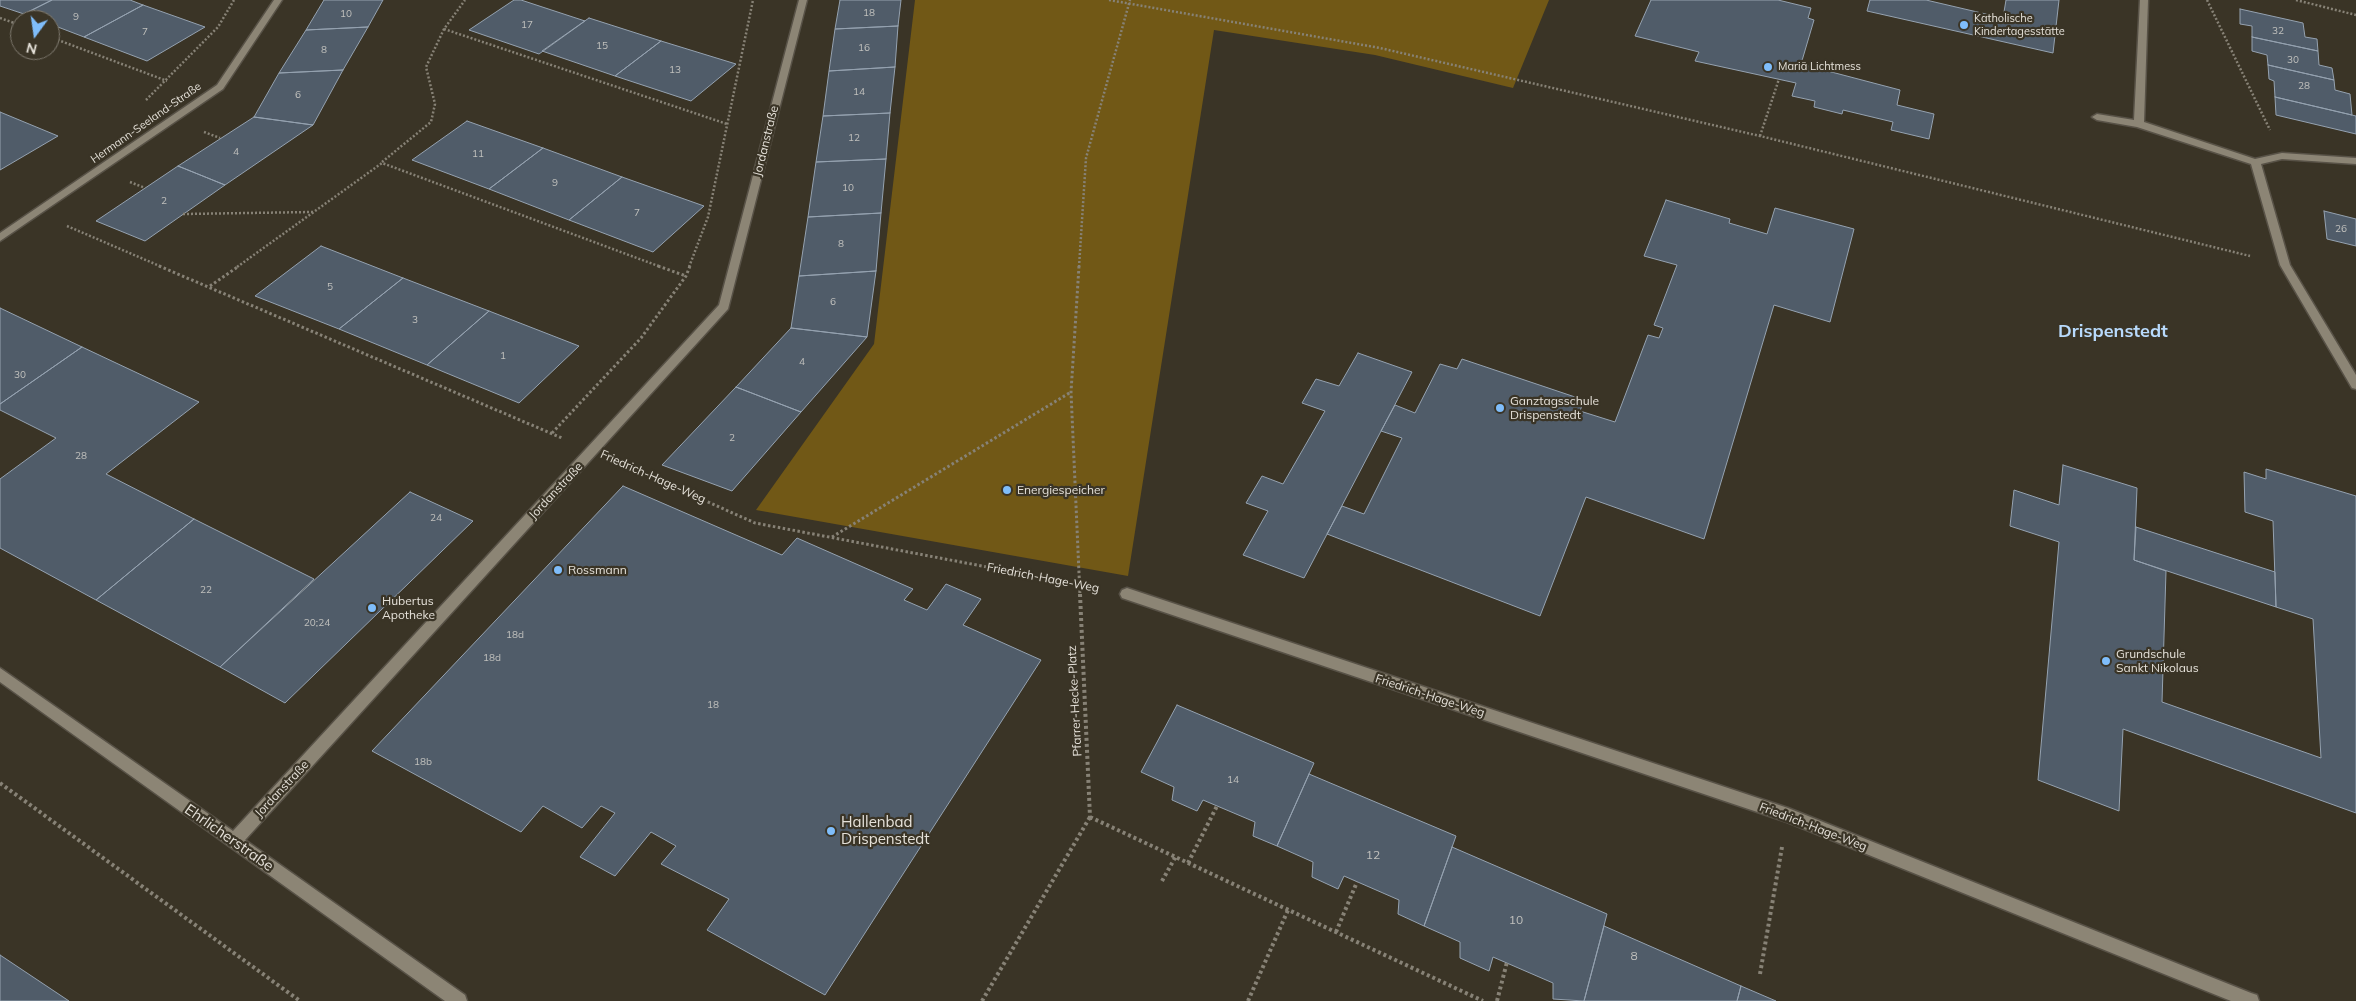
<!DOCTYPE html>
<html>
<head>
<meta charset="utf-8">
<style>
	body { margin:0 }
	#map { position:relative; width:2356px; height:1001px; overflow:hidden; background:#3a3426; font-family:Mulish,sans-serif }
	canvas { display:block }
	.north { position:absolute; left:10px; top:10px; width:50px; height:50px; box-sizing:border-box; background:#3a3426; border:1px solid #7e796e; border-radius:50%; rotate:194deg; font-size:14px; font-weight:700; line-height:20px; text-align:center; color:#e5e1d9 }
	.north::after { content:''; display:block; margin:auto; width:18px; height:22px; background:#7fbdfa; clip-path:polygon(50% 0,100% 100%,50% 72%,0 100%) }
</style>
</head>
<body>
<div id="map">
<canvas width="2356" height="1001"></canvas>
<div class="north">N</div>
</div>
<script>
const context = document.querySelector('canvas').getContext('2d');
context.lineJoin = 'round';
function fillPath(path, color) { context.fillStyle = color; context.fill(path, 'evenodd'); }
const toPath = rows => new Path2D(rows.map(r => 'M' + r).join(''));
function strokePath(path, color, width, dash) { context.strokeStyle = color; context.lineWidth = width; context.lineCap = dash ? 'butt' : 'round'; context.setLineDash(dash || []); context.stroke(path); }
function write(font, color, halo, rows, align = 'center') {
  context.font = font + ' Mulish,sans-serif'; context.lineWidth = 4.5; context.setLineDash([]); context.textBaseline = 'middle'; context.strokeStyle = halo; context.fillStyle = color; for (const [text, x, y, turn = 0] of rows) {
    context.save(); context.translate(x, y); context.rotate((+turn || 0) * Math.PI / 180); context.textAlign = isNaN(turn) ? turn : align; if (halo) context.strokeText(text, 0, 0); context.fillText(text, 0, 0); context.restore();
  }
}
fillPath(toPath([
	[915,0,1549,0,1513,88,1375,55,1214,30,1128,576,756,510,874,344]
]), '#715816');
const building = toPath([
	[0,0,52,0,24,14,0,6,0,0],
	[52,0,130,0,143,5,84,37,50,24,50,20,38,20,24,14,52,0],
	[324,0,383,0,368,27,306,30,324,0],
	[514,0,521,0,585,21,539,54,469,30,514,0],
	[840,0,901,0,898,26,835,29,840,0],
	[1651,0,1778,0,1811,8,1808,18,1814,20,1801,64,1900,90,1897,105,1934,114,1929,139,1891,130,1893,122,1843,110,1842,114,1814,107,1815,101,1792,96,1796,83,1695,61,1699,52,1635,36,1651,0],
	[1870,0,1926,0,2003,18,2006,0,2059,0,2053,53,1867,11,1870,0],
	[143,5,205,27,147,61,84,37,143,5],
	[2240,9,2303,23,2305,37,2317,39,2318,51,2252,37,2252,26,2240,24,2240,9],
	[589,18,661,41,615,76,542,51,589,18],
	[898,26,895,67,829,71,835,29,898,26],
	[368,27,343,70,279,73,306,30,368,27],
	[2252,37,2318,51,2319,65,2332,68,2334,80,2268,65,2267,55,2252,51,2252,37],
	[661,41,736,64,691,101,615,76,661,41],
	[2268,65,2334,80,2335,90,2350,94,2352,115,2275,97,2274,81,2269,79,2268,65],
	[895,67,890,113,823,116,829,71,895,67],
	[343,70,313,125,254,117,279,73,343,70],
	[2275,97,2356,116,2356,134,2276,115,2275,97],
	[0,112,58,136,0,170,0,112],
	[890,113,886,159,816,162,823,116,890,113],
	[254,117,313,125,225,185,178,166,254,117],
	[467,121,543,148,489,189,412,160,467,121],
	[543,148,622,177,569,220,489,189,543,148],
	[886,159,881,213,808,217,816,162,886,159],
	[178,166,225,185,145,241,96,221,178,166],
	[622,177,704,206,653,252,569,220,622,177],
	[1666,200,1730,219,1729,223,1767,234,1775,208,1854,229,1830,322,1774,305,1704,539,1586,497,1540,616,1327,534,1342,506,1364,514,1402,438,1381,431,1395,405,1415,413,1440,364,1457,369,1462,359,1584,400,1580,411,1615,422,1648,335,1659,338,1663,328,1654,325,1677,265,1644,256,1666,200],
	[2324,211,2356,219,2356,246,2327,239,2324,211],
	[881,213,876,271,799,276,808,217,881,213],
	[321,246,403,278,339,329,255,296,321,246],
	[876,271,867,337,791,328,799,276,876,271],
	[403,278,489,311,427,365,339,329,403,278],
	[0,308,82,347,0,404,0,308],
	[489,311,579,346,519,403,427,365,489,311],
	[791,328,867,337,801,412,736,387,791,328],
	[82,347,199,402,106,474,194,519,96,600,0,548,0,479,56,438,0,410,0,404,82,347],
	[1358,353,1412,372,1304,578,1243,555,1268,511,1246,503,1262,476,1283,484,1325,411,1302,403,1316,379,1339,386,1358,353],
	[736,387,801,412,732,491,662,465,736,387],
	[2063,465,2137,488,2134,560,2166,571,2162,702,2321,758,2313,619,2276,607,2273,521,2245,512,2244,472,2266,479,2266,469,2356,496,2356,813,2123,729,2119,811,2038,780,2059,542,2010,526,2014,490,2059,505,2063,465],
	[623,486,782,555,797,538,913,589,904,600,927,610,946,584,981,599,963,625,1041,660,825,995,707,930,729,899,661,864,676,846,651,832,615,876,580,857,615,813,601,806,582,828,543,806,521,832,372,751,623,486],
	[410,492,473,521,285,703,220,667,410,492],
	[194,519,314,579,220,667,96,600,194,519],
	[2136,527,2275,572,2276,607,2134,560,2136,527],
	[1177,705,1314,763,1277,846,1253,836,1255,822,1203,800,1197,811,1172,800,1174,787,1141,772,1177,705],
	[1309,774,1456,836,1424,926,1398,914,1399,900,1344,876,1338,889,1312,877,1313,862,1277,846,1309,774],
	[1452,847,1607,914,1584,1001,1553,999,1553,983,1493,957,1489,971,1460,958,1460,942,1424,926,1452,847],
	[1604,926,1741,986,1737,1001,1584,1001,1604,926],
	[0,955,69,1001,0,1001,0,955],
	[1741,986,1776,1001,1737,1001,1741,986]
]);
fillPath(building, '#505c69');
strokePath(building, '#95a2b0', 1);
const minor = toPath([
	[274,0,282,0,223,89,0,241,0,233,217,85,274,0],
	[799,0,807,0,728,309,245,840,465,995,467,1001,445,1001,0,682,0,668,233,831,719,305,799,0],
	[2140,0,2148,0,2144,122,2255,159,2282,153,2356,158,2356,164,2282,159,2261,164,2290,265,2356,375,2356,389,2352,388,2280,265,2251,164,2137,127,2097,120,2092,117,2097,114,2134,120,2140,0],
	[1127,588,1788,808,2251,993,2257,995,2259,1001,2231,1001,1787,822,1122,598,1120,594,1122,590,1127,588]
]);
strokePath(minor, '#585247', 3);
strokePath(toPath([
	[1109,0,1380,48,1760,136,2250,256],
	[2207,0,2270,130],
	[2296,0,2356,15],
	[0,18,20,25],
	[444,29,727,124],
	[50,37,167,81],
	[146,100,218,27,234,0],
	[204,132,220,138],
	[1760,136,1779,79],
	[382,162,431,122,435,104,426,67,444,29,465,0],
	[130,182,145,188],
	[183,214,313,212],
	[67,226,162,267],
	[237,267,382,163,661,267],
	[689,267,708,217,753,0],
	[1079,267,1086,158,1130,0]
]), '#878276', 2.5, [2, 2]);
strokePath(toPath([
	[159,266,562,438],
	[658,266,686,276],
	[1079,266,1071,392,1080,596],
	[210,286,239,266],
	[552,433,641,338,686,276,690,266],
	[621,463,755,523,1098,588],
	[832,537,1071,392]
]), '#878276', 3, [2.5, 2.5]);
strokePath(toPath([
	[1080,594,1090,817],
	[0,783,300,1001],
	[1090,817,1483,1001],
	[1188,863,1217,806],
	[1162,881,1176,856],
	[1336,932,1357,882],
	[1760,974,1782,847],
	[982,1001,1090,817],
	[1248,1001,1288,910],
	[1497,1001,1507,962]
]), '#878276', 4, [3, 3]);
fillPath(minor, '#8c8575');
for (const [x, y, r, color] of [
	[1964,25,5,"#7fbdfa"],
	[1768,67,5,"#7fbdfa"],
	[1500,408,5,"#7fbdfa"],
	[1007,490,5,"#7fbdfa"],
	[558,570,5,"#7fbdfa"],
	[372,608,5,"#7fbdfa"],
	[2106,661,5,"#7fbdfa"],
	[831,831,5,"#7fbdfa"]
]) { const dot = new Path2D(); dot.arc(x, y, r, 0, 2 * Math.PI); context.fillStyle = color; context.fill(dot); strokePath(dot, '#3a3426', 2); }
write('10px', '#c0c0bd', null, [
	["18",869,13],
	["10",346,14],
	["9",76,17],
	["17",527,25],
	["32",2278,31],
	["7",145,32],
	["15",602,46],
	["16",864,48],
	["8",324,50],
	["30",2293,60],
	["13",675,70],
	["28",2304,86],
	["14",859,92],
	["6",298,95],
	["12",854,138],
	["4",236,152],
	["11",478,154],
	["9",555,183],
	["10",848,188],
	["2",164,201],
	["7",637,213],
	["26",2341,229],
	["8",841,244],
	["5",330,287],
	["6",833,302],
	["3",415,320],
	["1",503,356],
	["4",802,362],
	["30",20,375],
	["2",732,438],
	["28",81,456],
	["24",436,518],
	["22",206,590],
	["20;24",317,623],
	["18d",515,635],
	["18d",492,658],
	["18",713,705],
	["18b",423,762],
	["14",1233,780]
]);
write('11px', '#e5e1d9', '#3a3426', [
	["Katholische",1974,19],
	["Kindertagesstätte",1974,32],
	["Mariä Lichtmess",1778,67]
], 'left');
write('11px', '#e5e1d9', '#3a3426', [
	["Hermann-Seeland-Straße",146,123,-35]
]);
write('12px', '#e5e1d9', '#3a3426', [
	["Jordanstraße",766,141,-76],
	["Friedrich-Hage-Weg",653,477,24],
	["Jordanstraße",556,491,-47],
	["Friedrich-Hage-Weg",1043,578,11],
	["Friedrich-Hage-Weg",1430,696,18],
	["Pfarrer-Hecke-Platz",1075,701,-93],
	["Jordanstraße",282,789,-47],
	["Friedrich-Hage-Weg",1813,827,21]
]);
write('12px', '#e5e1d9', '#3a3426', [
	["Ganztagsschule",1510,401],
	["Drispenstedt",1510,415],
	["Energiespeicher",1017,490],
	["Rossmann",568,570],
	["Hubertus",382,601],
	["Apotheke",382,615],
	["Grundschule",2116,654],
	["Sankt Nikolaus",2116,668]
], 'left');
write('12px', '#c0c0bd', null, [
	["12",1373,855],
	["10",1516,920],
	["8",1634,956]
]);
write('15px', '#e5e1d9', '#3a3426', [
	["Hallenbad",841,822],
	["Drispenstedt",841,839]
], 'left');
write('15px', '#e5e1d9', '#3a3426', [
	["Ehrlicherstraße",229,838,35]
]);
write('bold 18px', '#b8dafc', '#3a3426', [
	["Drispenstedt",2113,332]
]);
</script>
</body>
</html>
